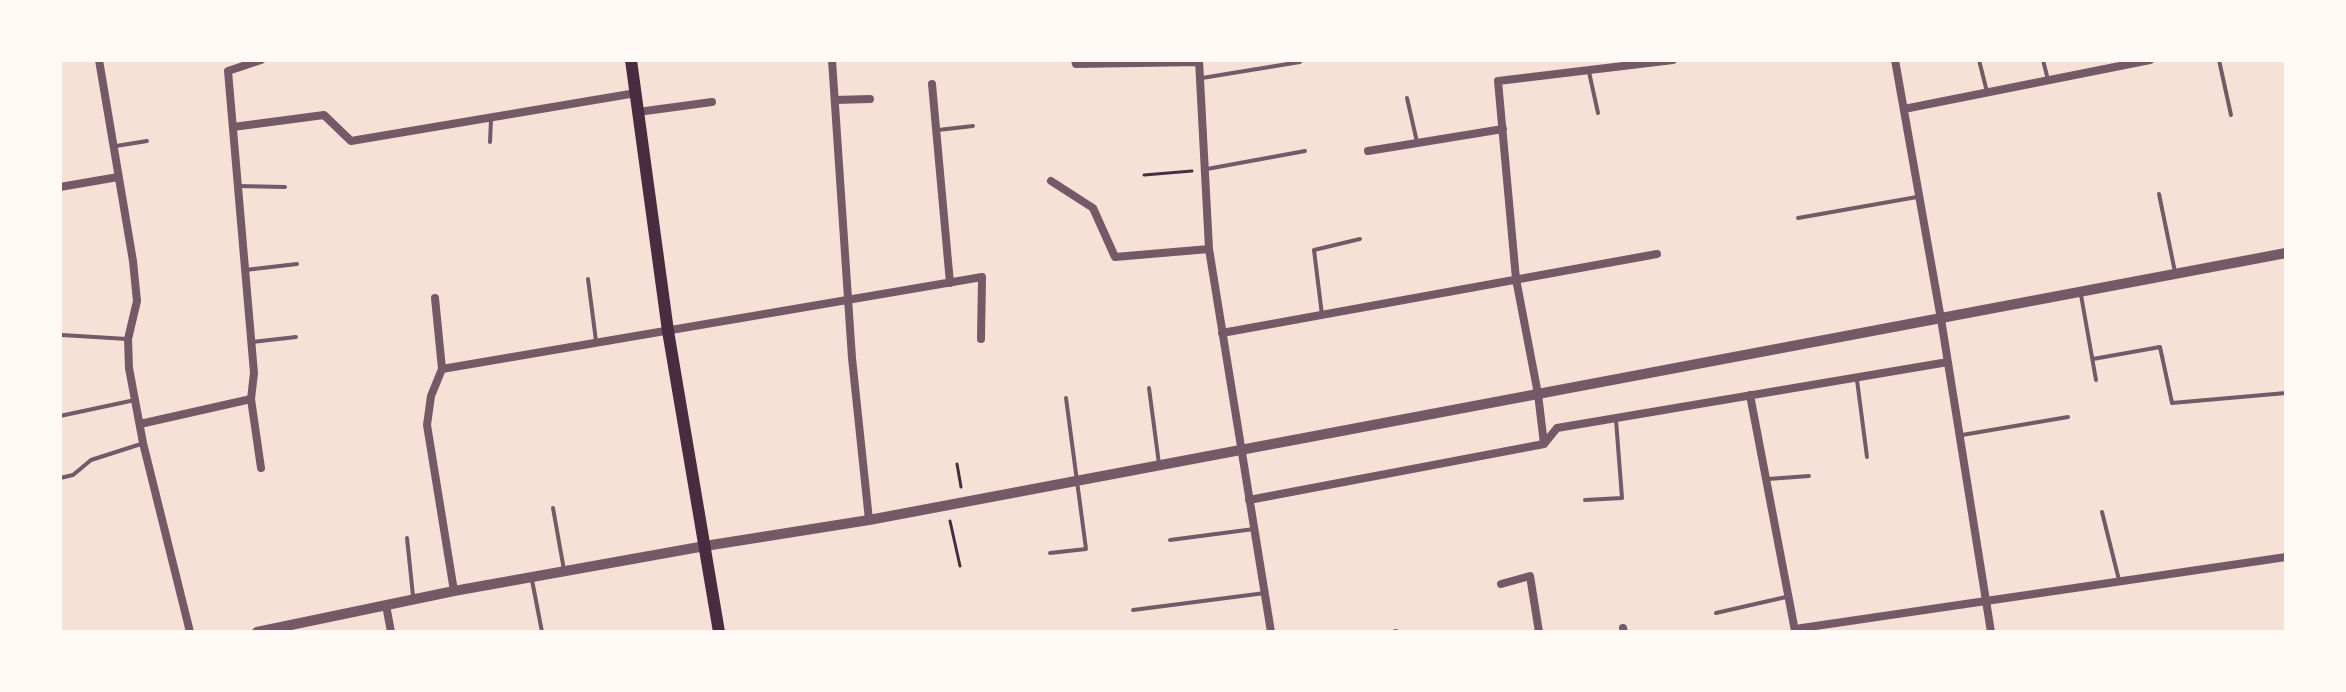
<!DOCTYPE html>
<html>
<head>
<meta charset="utf-8">
<style>
	body { margin:0 }
	#map { position:relative; width:2346px; height:692px; overflow:hidden; background:#f7e1d7; font-family:"Exo 2",sans-serif }
	canvas { display:block }
	.frame { position:absolute; inset:0; border:62px solid #fffaf5; pointer-events:none }
</style>
</head>
<body>
<div id="map">
<canvas width="2346" height="692"></canvas>
<div class="frame"></div>
</div>
<script>
const context = document.querySelector('canvas').getContext('2d');
context.lineJoin = 'round';
const toPath = rows => new Path2D(rows.map(r => 'M' + r).join(''));
function strokePath(path, color, width, dash) { context.strokeStyle = color; context.lineWidth = width; context.lineCap = dash ? 'butt' : 'round'; context.setLineDash(dash || []); context.stroke(path); }
strokePath(toPath([
	[1144,175,1192,171],
	[957,464,961,487],
	[950,521,960,566]
]), '#4a2c40', 3);
strokePath(toPath([
	[1979,60,1987,92],
	[2043,60,2048,80],
	[2219,60,2231,115],
	[1589,72,1598,113],
	[1202,78,1300,62,1300,60],
	[1407,98,1417,142],
	[938,130,973,126],
	[490,142,491,120],
	[116,146,147,141],
	[1207,169,1305,151],
	[238,186,285,187],
	[2159,194,2175,272],
	[1798,218,1917,197],
	[245,270,297,264],
	[588,279,596,341],
	[2081,295,2096,380],
	[1322,315,1314,250,1360,239],
	[62,335,127,339],
	[252,342,296,337],
	[2093,359,2160,347,2172,403,2286,393],
	[1857,380,1867,457],
	[1149,388,1159,464],
	[60,416,135,400],
	[1962,435,2068,417],
	[60,478,73,475,91,460,141,444],
	[1768,479,1809,476],
	[1585,500,1622,498,1616,420],
	[553,508,564,570],
	[2102,512,2119,580],
	[407,538,413,596],
	[1170,540,1254,529],
	[1050,553,1086,549,1066,398],
	[532,580,542,632],
	[1133,610,1265,593],
	[1716,613,1786,597],
	[1393,632,1396,631]
]), '#755966', 4);
strokePath(toPath([
	[99,60,133,261,137,301,128,339,129,368,143,443,190,632],
	[261,60,228,71,254,373,251,399,261,468],
	[832,60,852,358,869,520],
	[1075,60,1076,64,1199,62],
	[1199,60,1209,249,1271,632],
	[1895,60,1941,319,1991,632],
	[932,84,950,283],
	[835,100,870,99],
	[1904,109,2150,60],
	[638,112,712,102],
	[233,127,324,115,351,141,636,93],
	[1368,151,1503,129],
	[1051,181,1093,208,1115,257,1209,249],
	[60,187,118,177],
	[435,298,442,369,982,277,981,339],
	[1222,333,1657,254],
	[442,369,431,396,427,425,454,591],
	[1750,395,1795,631],
	[140,424,251,399],
	[1544,444,1538,394,1516,279,1498,81,1673,60],
	[1249,500,1544,444,1557,428,1948,362],
	[1501,584,1530,576,1539,632],
	[386,605,391,632],
	[1623,628,1624,632],
	[1795,629,2286,557]
]), '#755966', 8);
strokePath(toPath([
	[257,632,454,591,705,546,869,520,2286,253]
]), '#755966', 10);
strokePath(toPath([
	[631,60,668,331,719,632]
]), '#4a2c40', 12);
</script>
</body>
</html>
